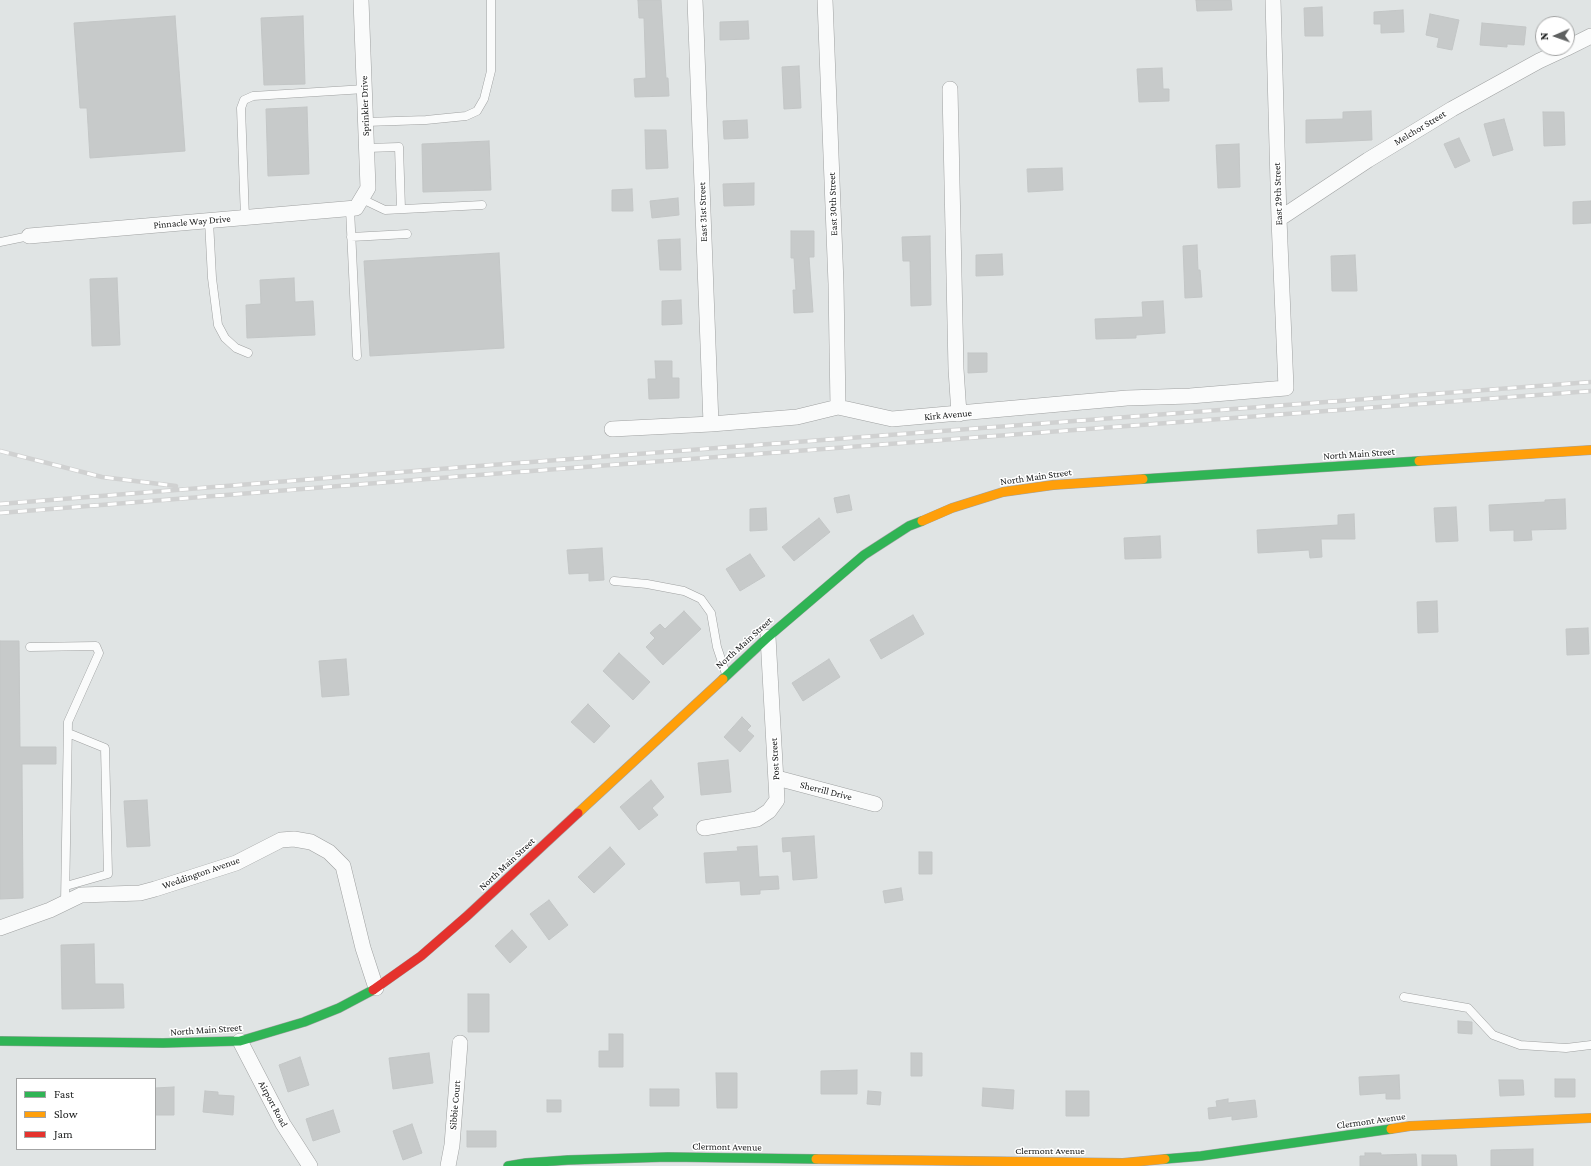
<!DOCTYPE html>
<html>
<head>
<meta charset="utf-8">
<style>
	body { margin:0 }
	#map { position:relative; width:1591px; height:1166px; overflow:hidden; background:#e0e4e4; font-family:"Crimson Pro",serif }
	canvas { display:block }
	.legend { position:absolute; left:16px; top:1078px; width:140px; height:72px; box-sizing:border-box; background:#fff; border:1px solid #a3a4a4; margin:0; padding:5px 7px; list-style:none; font-size:12px; color:#191b1b }
	.legend li { display:flex; align-items:center; gap:8px; height:20px }
	.legend b { width:20px; border:1px solid #a3a4a4 }
	.north { position:absolute; left:1535px; top:16px; width:40px; height:40px; box-sizing:border-box; background:#fff; border:1px solid #a3a4a4; border-radius:50%; rotate:268deg; font-size:11px; font-weight:700; line-height:16px; text-align:center; color:#191b1b }
	.north::after { content:''; display:block; margin:auto; width:14px; height:18px; background:#5f6161; clip-path:polygon(50% 0,100% 100%,50% 72%,0 100%) }
</style>
</head>
<body>
<div id="map">
<canvas width="1591" height="1166"></canvas>
<ul class="legend">
<li><b style="height:5px;background:#30b455"></b>Fast</li>
<li><b style="height:5px;background:#ff9f0a"></b>Slow</li>
<li><b style="height:5px;background:#e5322d"></b>Jam</li>
</ul>
<div class="north">N</div>
</div>
<script>
const context = document.querySelector('canvas').getContext('2d');
context.lineJoin = 'round';
function fillPath(path, color) { context.fillStyle = color; context.fill(path, 'evenodd'); }
const toPath = rows => new Path2D(rows.map(r => 'M' + r).join(''));
function strokePath(path, color, width, dash) { context.strokeStyle = color; context.lineWidth = width; context.lineCap = dash ? 'butt' : 'round'; context.setLineDash(dash || []); context.stroke(path); }
function write(font, color, halo, rows, align = 'center') {
  context.font = font + ' "Crimson Pro",serif'; context.lineWidth = 3; context.setLineDash([]); context.textBaseline = 'middle'; context.strokeStyle = halo; context.fillStyle = color; for (const [text, x, y, turn = 0] of rows) {
    context.save(); context.translate(x, y); context.rotate((+turn || 0) * Math.PI / 180); context.textAlign = isNaN(turn) ? turn : align; if (halo) context.strokeText(text, 0, 0); context.fillText(text, 0, 0); context.restore();
  }
}
const building = toPath([
	[638,0,661,0,666,78,668,78,669,96,635,97,634,79,646,78,644,18,639,18,638,0],
	[1196,0,1231,0,1232,10,1197,11,1196,0],
	[1322,7,1323,36,1305,36,1304,8,1322,7],
	[1403,10,1404,32,1381,33,1381,24,1374,24,1374,12,1403,10],
	[1430,14,1459,20,1452,50,1437,47,1439,38,1426,35,1430,14],
	[175,16,185,151,90,158,87,108,80,108,74,23,175,16],
	[303,16,305,84,264,85,261,18,303,16],
	[748,21,749,39,720,40,720,22,748,21],
	[1482,23,1526,27,1524,45,1507,44,1507,47,1480,45,1482,23],
	[799,66,801,108,784,109,782,67,799,66],
	[1162,68,1163,89,1169,89,1169,101,1139,102,1137,69,1162,68],
	[307,107,309,174,268,176,266,109,307,107],
	[1371,111,1372,140,1306,143,1306,120,1343,119,1343,112,1371,111],
	[1543,112,1564,112,1565,145,1544,146,1543,112],
	[1504,119,1513,150,1493,156,1484,124,1504,119],
	[747,120,748,138,724,139,723,121,747,120],
	[645,130,666,130,668,168,646,169,645,130],
	[1459,138,1470,161,1455,168,1444,144,1459,138],
	[489,141,491,190,423,192,422,144,489,141],
	[1239,144,1240,187,1218,188,1216,145,1239,144],
	[1062,168,1063,190,1028,192,1027,169,1062,168],
	[754,183,754,205,724,206,723,184,754,183],
	[632,189,633,211,612,211,612,190,632,189],
	[678,198,679,215,652,218,650,201,678,198],
	[1591,201,1591,223,1573,224,1573,202,1591,201],
	[791,231,814,231,814,257,809,257,813,312,794,313,793,290,796,290,794,258,791,258,791,231],
	[930,236,931,305,911,306,910,261,903,261,902,237,930,236],
	[680,239,681,270,660,270,658,240,680,239],
	[1197,245,1198,270,1200,270,1202,297,1185,298,1183,246,1197,245],
	[499,253,504,348,370,356,364,261,499,253],
	[1002,254,1003,275,976,276,976,255,1002,254],
	[1355,255,1357,291,1332,291,1331,256,1355,255],
	[117,278,120,345,92,346,90,279,117,278],
	[294,278,295,302,313,301,315,335,247,338,246,305,261,304,260,280,294,278],
	[681,300,682,324,662,325,662,301,681,300],
	[1163,301,1165,333,1136,335,1136,338,1096,339,1095,319,1143,317,1142,302,1163,301],
	[968,353,987,353,987,372,968,373,968,353],
	[655,361,672,361,672,378,679,378,679,398,649,399,648,379,656,379,655,361],
	[849,495,852,510,837,513,834,498,849,495],
	[1565,499,1566,529,1531,530,1532,540,1514,541,1514,530,1490,531,1489,505,1545,502,1545,500,1565,499],
	[1456,507,1458,541,1436,542,1434,508,1456,507],
	[766,508,767,530,750,531,750,509,766,508],
	[1354,514,1355,539,1321,539,1322,557,1310,558,1309,550,1258,553,1257,530,1338,525,1338,515,1354,514],
	[819,518,830,532,794,561,782,547,819,518],
	[1160,536,1161,558,1125,559,1124,538,1160,536],
	[602,548,604,580,589,581,589,573,569,574,567,550,602,548],
	[750,554,765,576,740,591,726,569,750,554],
	[1437,601,1438,632,1418,633,1417,602,1437,601],
	[684,611,701,629,663,665,646,647,655,638,650,633,660,624,665,629,684,611],
	[913,615,924,634,881,659,870,640,913,615],
	[1588,628,1589,654,1567,655,1566,629,1588,628],
	[0,641,19,641,20,747,56,747,56,764,22,764,23,898,0,899,0,641],
	[619,653,650,682,633,700,603,671,619,653],
	[346,659,349,695,322,697,319,661,346,659],
	[829,659,840,677,803,701,792,683,829,659],
	[588,704,610,726,594,743,571,722,588,704],
	[742,717,751,726,747,730,754,736,740,752,724,737,742,717],
	[728,760,731,792,701,795,698,763,728,760],
	[651,780,664,797,652,808,658,815,639,830,620,807,651,780],
	[147,800,150,846,127,847,124,801,147,800],
	[814,836,817,878,793,880,791,851,783,852,782,838,814,836],
	[757,846,759,877,778,876,779,889,760,890,760,894,741,895,740,881,706,883,704,853,738,851,737,847,757,846],
	[610,847,625,864,594,893,578,877,610,847],
	[919,852,932,852,932,874,919,874,919,852],
	[901,888,903,900,885,903,883,891,901,888],
	[549,900,568,925,549,940,530,914,549,900],
	[512,930,527,947,510,963,495,946,512,930],
	[94,944,95,984,123,984,124,1008,62,1009,61,945,94,944],
	[468,994,489,994,489,1032,468,1032,468,994],
	[1458,1021,1472,1022,1472,1034,1458,1033,1458,1021],
	[609,1034,623,1034,623,1067,599,1067,599,1051,609,1051,609,1034],
	[429,1053,433,1083,393,1089,389,1058,429,1053],
	[911,1053,922,1053,922,1076,911,1076,911,1053],
	[300,1057,309,1085,288,1092,279,1065,300,1057],
	[857,1070,857,1094,821,1094,821,1071,857,1070],
	[716,1073,737,1073,737,1108,717,1108,716,1073],
	[1399,1075,1400,1099,1386,1099,1386,1093,1360,1095,1359,1077,1399,1075],
	[1555,1079,1575,1079,1575,1097,1555,1097,1555,1079],
	[1499,1080,1523,1080,1524,1095,1500,1096,1499,1080],
	[174,1087,174,1115,155,1115,155,1088,174,1087],
	[983,1088,1014,1090,1013,1109,982,1106,983,1088],
	[650,1089,679,1089,679,1106,650,1106,650,1089],
	[205,1091,218,1092,218,1095,234,1096,233,1115,203,1112,205,1091],
	[868,1091,881,1092,880,1105,867,1104,868,1091],
	[1066,1091,1089,1091,1089,1116,1066,1116,1066,1091],
	[1228,1099,1228,1103,1255,1100,1257,1117,1232,1120,1232,1116,1209,1119,1208,1108,1217,1107,1216,1101,1228,1099],
	[547,1100,561,1100,561,1112,547,1112,547,1100],
	[333,1110,340,1132,313,1141,306,1119,333,1110],
	[412,1124,422,1153,403,1160,393,1131,412,1124],
	[467,1131,496,1131,496,1147,467,1147,467,1131],
	[1533,1149,1533,1166,1491,1166,1491,1150,1533,1149],
	[1365,1153,1381,1153,1381,1155,1416,1154,1417,1166,1360,1166,1360,1156,1365,1156,1365,1153],
	[1422,1155,1456,1155,1457,1166,1422,1166,1422,1155]
]);
fillPath(building, '#c7caca');
strokePath(building, '#c3c6c6', 1);
const lane = toPath([
	[366,122,426,120,466,116,477,111,484,99,491,71,491,0],
	[367,148,399,147,401,209],
	[362,199,385,210,482,205],
	[350,209,357,356],
	[245,218,241,108,244,100,253,96,365,89],
	[209,221,212,278,218,325,225,338,236,348,248,353],
	[351,237,407,234],
	[0,242,29,236],
	[614,581,647,584,684,591,701,599,711,613,717,647,726,674],
	[30,647,96,646,99,653,68,722,65,903],
	[66,886,108,874,105,748,68,733],
	[1404,997,1468,1008,1493,1035,1520,1045,1566,1048,1591,1045]
]);
const street = toPath([
	[695,0,711,424],
	[825,0,836,284,838,407],
	[1567,48,1591,36],
	[950,89,956,369,959,414],
	[1279,219,1368,160,1452,109,1539,61,1567,48],
	[29,236,356,208,368,188,361,0],
	[612,429,711,424,797,417,838,407,892,419,1127,398,1190,396,1286,388,1279,219,1273,0],
	[777,778,875,804],
	[704,828,757,819,769,811,777,800,768,637],
	[0,928,50,910,81,895,140,893,155,889,236,863,281,840,294,839,311,842,329,852,343,866,363,948,376,988],
	[240,1041,283,1124,310,1166],
	[448,1166,452,1145,460,1043]
]);
const fast = toPath([
	[1143,479,1419,461],
	[723,679,768,637,864,555,909,526,922,521],
	[0,1041,163,1043,240,1041,304,1022,339,1008,373,990],
	[1165,1159,1201,1156,1391,1129],
	[508,1166,526,1163,568,1160,668,1157,816,1159]
]);
const slow = toPath([
	[1419,461,1591,450],
	[922,521,952,508,1003,492,1053,485,1143,479],
	[578,813,723,679],
	[1391,1129,1410,1126,1591,1118],
	[816,1159,1123,1163,1165,1159]
]);
const jam = toPath([
	[373,990,421,956,467,916,578,813]
]);
strokePath(lane, '#9fa1a1', 9);
strokePath(street, '#9fa1a1', 16);
strokePath(fast, '#9fa1a1', 10);
strokePath(slow, '#9fa1a1', 10);
strokePath(jam, '#9fa1a1', 10);
strokePath(lane, '#fafbfb', 8);
strokePath(street, '#fafbfb', 15);
strokePath(fast, '#30b455', 9);
strokePath(slow, '#ff9f0a', 9);
strokePath(jam, '#e5322d', 9);
const rail = toPath([
	[0,451,102,477,176,486],
	[0,504,465,467,1591,382],
	[0,513,465,476,1591,391]
]);
strokePath(rail, '#d0d1d1', 4.5);
strokePath(rail, '#fff', 3, [9]);
write('10px', '#191b1b', '#fff', [
	["Sprinkler Drive",365,106,-92],
	["Melchor Street",1420,128,-31],
	["East 29th Street",1278,194,-92],
	["East 30th Street",833,204,-92],
	["East 31st Street",703,212,-92],
	["Pinnacle Way Drive",192,222,-5],
	["Kirk Avenue",948,415,-5],
	["North Main Street",1359,454,-4],
	["North Main Street",1036,477,-8],
	["North Main Street",744,643,-42],
	["Post Street",775,759,-93],
	["Sherrill Drive",826,791,14],
	["North Main Street",507,864,-43],
	["Weddington Avenue",201,873,-19],
	["North Main Street",206,1030,-4],
	["Airport Road",273,1104,62],
	["Sibbie Court",455,1105,-85],
	["Clermont Avenue",1371,1121,-8],
	["Clermont Avenue",727,1147,1],
	["Clermont Avenue",1050,1151]
]);
</script>
</body>
</html>
